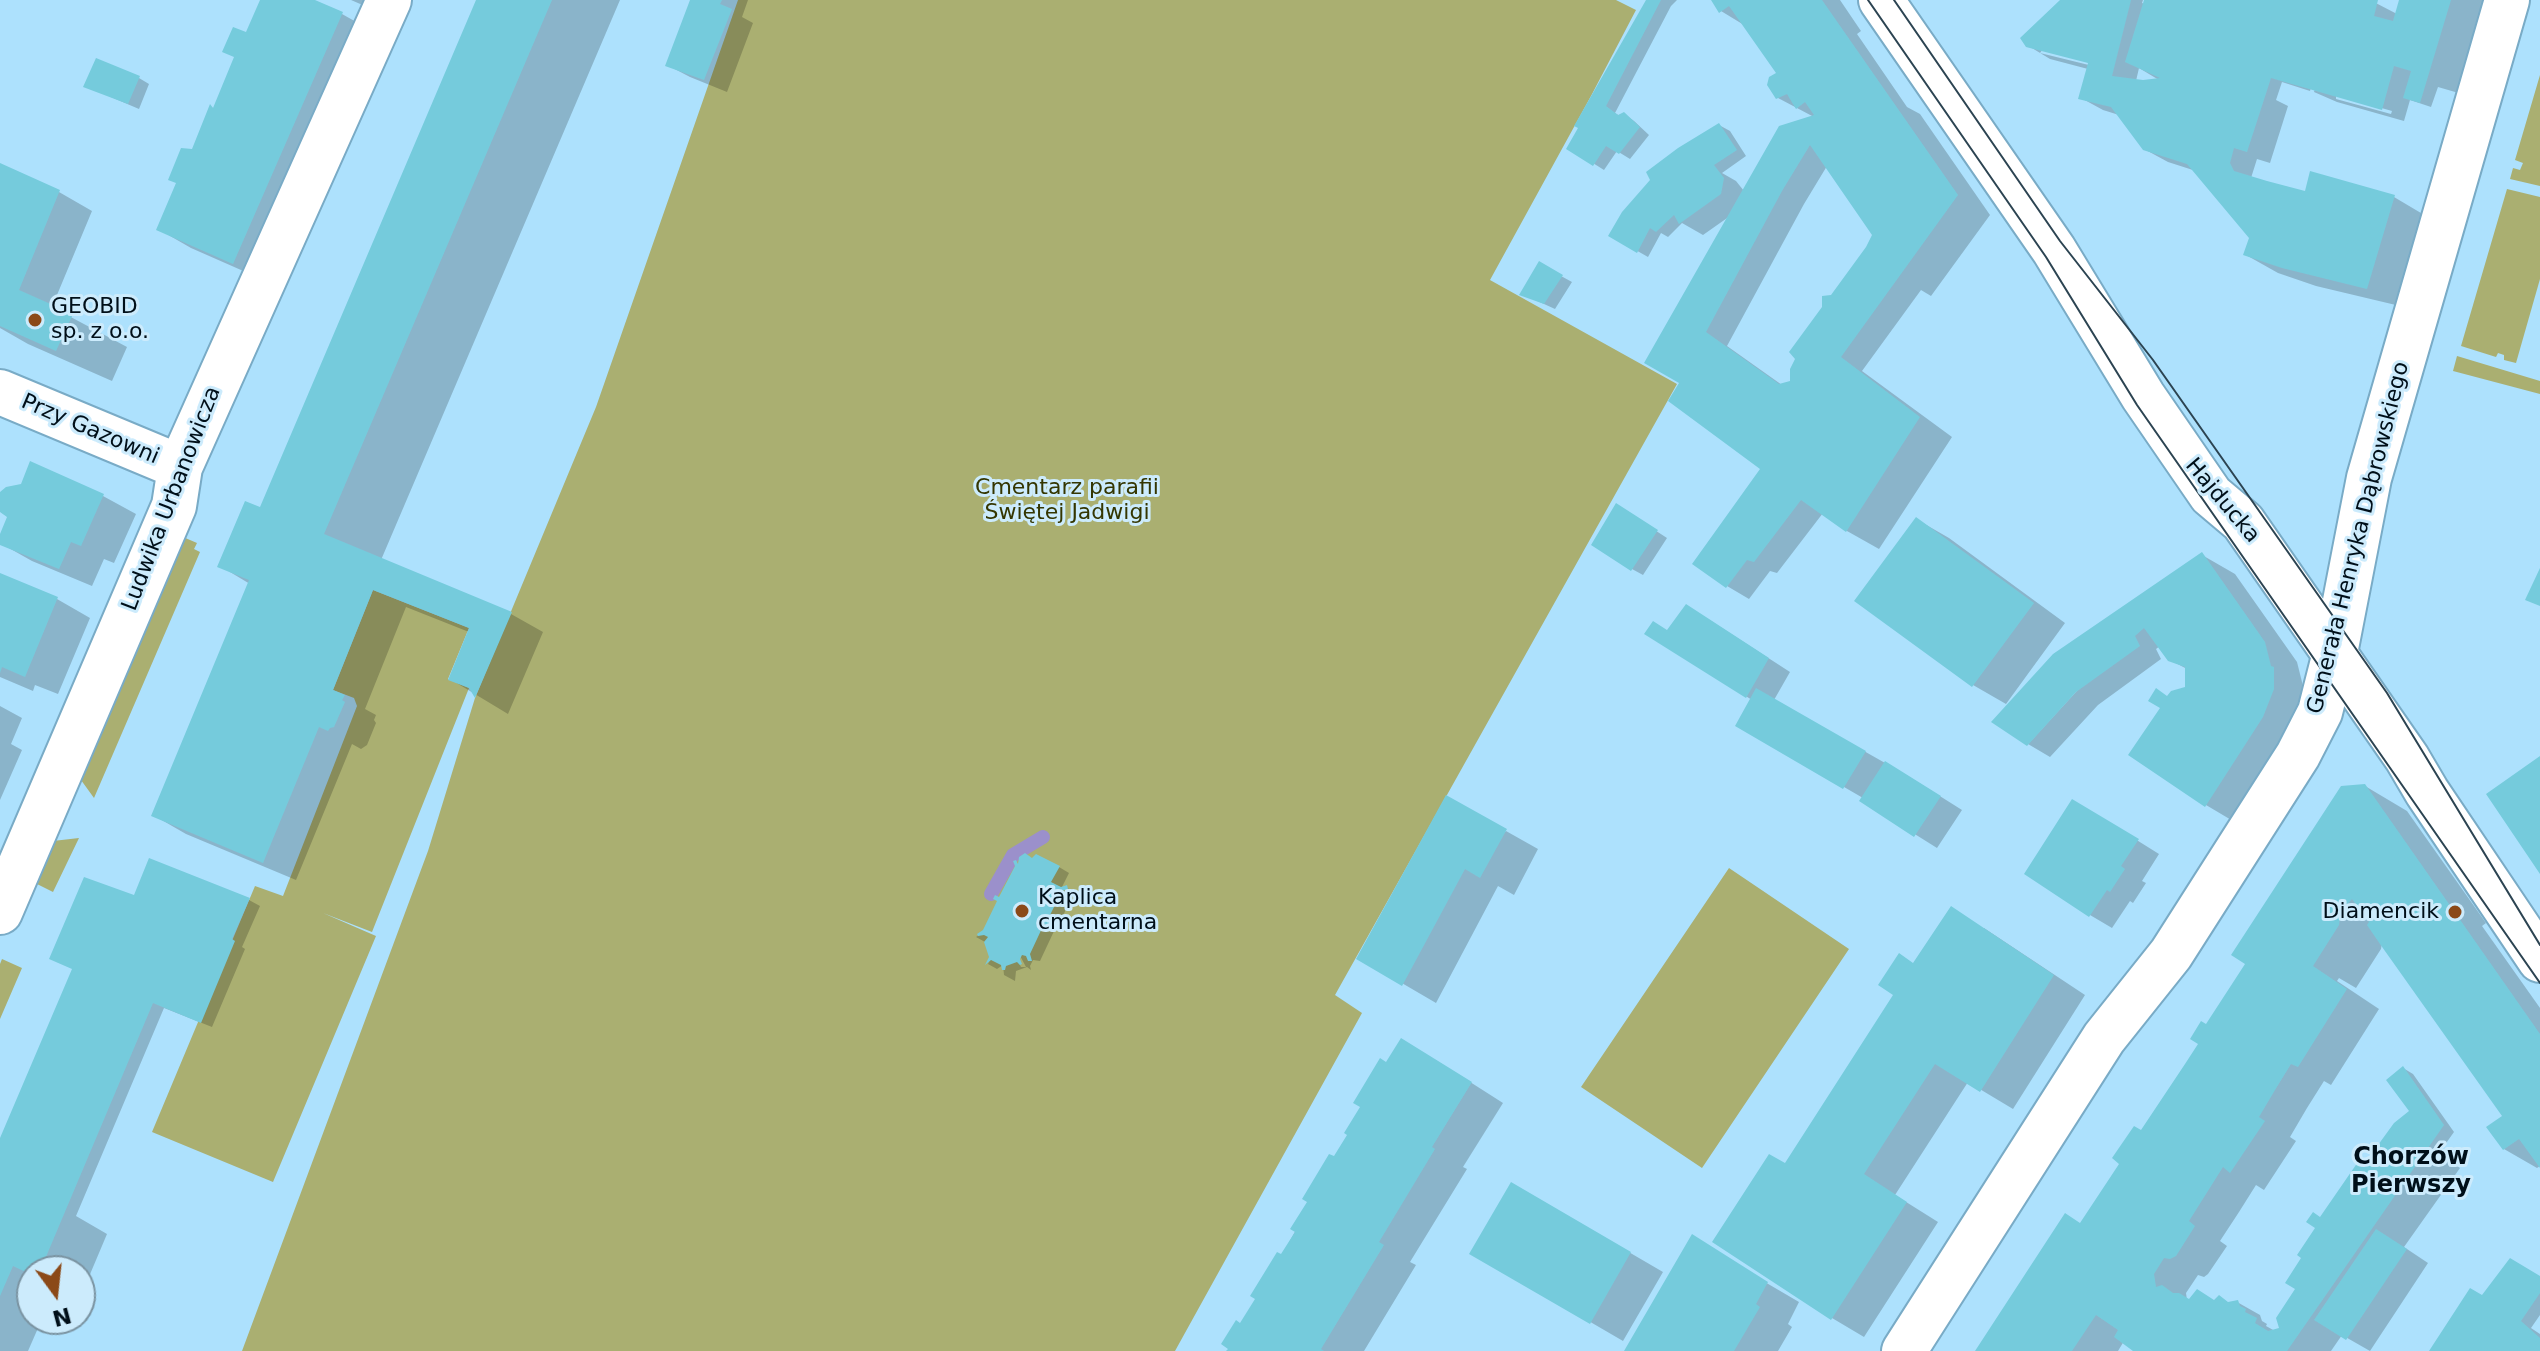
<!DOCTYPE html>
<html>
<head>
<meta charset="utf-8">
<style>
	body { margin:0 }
	#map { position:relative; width:2540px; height:1351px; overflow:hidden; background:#ade1fd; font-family:"DejaVu Sans",sans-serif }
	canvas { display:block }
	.north { position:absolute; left:16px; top:1255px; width:80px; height:80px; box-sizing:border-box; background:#ccebfc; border:2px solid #7a93a1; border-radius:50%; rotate:165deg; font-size:22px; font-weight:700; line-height:32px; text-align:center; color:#000f19 }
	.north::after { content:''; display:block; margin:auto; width:28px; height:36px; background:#8b4918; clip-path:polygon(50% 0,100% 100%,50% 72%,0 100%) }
</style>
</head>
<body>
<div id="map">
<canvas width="2540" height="1351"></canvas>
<div class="north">N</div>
</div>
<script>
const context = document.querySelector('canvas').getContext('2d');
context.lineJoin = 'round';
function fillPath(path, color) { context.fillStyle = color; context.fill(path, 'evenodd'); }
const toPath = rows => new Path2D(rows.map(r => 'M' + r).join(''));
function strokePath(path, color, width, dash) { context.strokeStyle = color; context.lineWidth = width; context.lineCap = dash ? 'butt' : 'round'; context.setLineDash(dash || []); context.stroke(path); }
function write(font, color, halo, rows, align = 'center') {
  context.font = font + ' "DejaVu Sans",sans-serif'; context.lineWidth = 6; context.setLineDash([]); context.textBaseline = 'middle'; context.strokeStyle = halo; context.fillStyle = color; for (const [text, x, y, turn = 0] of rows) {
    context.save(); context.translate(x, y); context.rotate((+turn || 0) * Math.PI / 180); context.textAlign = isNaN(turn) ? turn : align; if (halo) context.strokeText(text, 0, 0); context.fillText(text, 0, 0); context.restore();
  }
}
fillPath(toPath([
	[738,0,1616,0,1636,10,1591,96,1490,280,1677,384,1335,995,1362,1013,1175,1351,242,1351,428,851,475,698,596,407],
	[2540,75,2540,186,2510,179,2513,168,2520,170,2523,163,2515,160],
	[2507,189,2540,197,2540,279,2516,363,2504,360,2504,355,2498,353,2496,357,2461,346],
	[2457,356,2540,381,2540,394,2453,371],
	[183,537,197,543,194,549,200,552,94,798,81,780],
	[373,590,469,628,448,679,469,688,372,932,323,913,376,936,273,1182,152,1132,255,886,283,896,357,706,354,698,333,690],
	[79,838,53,892,35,883,53,841],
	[1729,868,1849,949,1702,1168,1581,1087],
	[2,959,22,968,0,1019,0,964]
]), '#aaaf71');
fillPath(toPath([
	[262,0,309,0,342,14,374,32,266,281,191,248,158,229,211,107,215,109],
	[351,0,387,0,381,13],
	[478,0,620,0,381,560,511,614,543,632,508,714,450,679,469,632,406,607,365,709,376,715,374,720,376,723,367,745,361,749,352,744,296,880,186,834,153,815,250,584,220,566,261,510],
	[693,0,748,0,742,17,753,23,727,92,690,77,667,65],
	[1648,0,1677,0,1671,6,1615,113,1620,116,1624,114,1634,121,1649,135,1630,159,1617,151,1604,170,1569,148],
	[1713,0,1840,0,1861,31,1857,34,1907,107,1920,114,1990,215,1931,296,1921,290,1862,371,1952,437,1879,549,1847,531,1823,513,1777,573,1770,571,1749,599,1727,586,1762,469,1681,382,1730,216,1703,235,1682,223,1668,237,1661,233,1648,257,1611,236,1719,125,1730,131,1746,156,1722,173,1736,181,1744,191,1814,117,1778,98,1779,73,1744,25,1721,11],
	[1827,166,1874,234,1868,248,1832,297,1792,382,1782,385,1727,346,1804,204],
	[2063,0,2143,0,2142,3,2145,4,2147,0,2370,0,2397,14,2401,0,2489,0,2462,94,2438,87,2431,107,2410,100,2404,121,2337,102,2314,92,2324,54,2320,54,2310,91,2282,82,2276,100,2288,106,2270,163,2257,159,2251,178,2306,194,2394,197,2426,216,2400,306,2316,286,2278,273,2246,255,2251,237,2196,171,2168,162,2144,149,2119,115,2103,110,2081,98,2088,69,2050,59,2027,45],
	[2043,49,2098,63,2097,67,2040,53],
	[2139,68,2159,80,2136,81],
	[2336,95,2392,111,2391,114,2336,99],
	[139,78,149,84,139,109,85,86],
	[1,166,59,192,92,211,52,307,127,347,112,381,28,344,0,328],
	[1539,264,1572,282,1555,309,1522,294],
	[103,496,136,514,114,563,104,559,92,586,32,561,0,543,9,517,0,504,0,498],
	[1627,512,1667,538,1643,575,1632,569],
	[1916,519,1949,538,2065,623,2006,704,1973,685],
	[2202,555,2235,574,2297,662,2303,686,2306,688,2306,708,2238,824,2206,805,2168,698,2187,688,2187,669,2170,660,2160,646,2156,649,2161,659,2098,705,2050,757,2028,744],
	[0,575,57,599,90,618,58,694,35,685,33,691,0,677],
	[1708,619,1790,672,1774,700,1908,776,1962,810,1937,848,1862,801,1863,798,1737,725,1752,700,1647,633,1668,633],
	[0,706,22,718,11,744,22,750,0,800],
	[2365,786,2407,811,2486,923,2482,926,2540,1008,2540,1166,2537,1168,2504,1149,2505,1116,2382,943,2381,949,2356,988,2339,978,2337,981,2379,1009,2331,1085,2324,1081,2307,1108,2290,1137,2296,1141,2264,1190,2256,1185,2239,1212,2220,1241,2227,1246,2208,1274,2204,1277,2198,1275,2186,1293,2187,1300,2229,1304,2237,1302,2260,1315,2262,1321,2267,1324,2266,1326,2275,1331,2278,1331,2297,1289,2304,1258,2321,1219,2412,1111,2403,1068,2413,1074,2454,1132,2439,1153,2460,1168,2404,1247,2428,1263,2370,1351,2342,1335,2331,1351,2138,1351,2124,1341,2118,1351,1978,1351,2081,1224,2201,1043,2207,1027],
	[2095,814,2159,854,2142,881,2146,883,2133,903,2130,901,2112,928,2090,915],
	[1506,831,1538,849,1514,895,1498,886,1436,1003,1359,958],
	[1059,867,1069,873,1061,889,1066,887,1077,895,1072,897,1057,928,1060,932,1055,929,1040,961,1033,960,1030,966,1031,970,1027,967,1016,971,1015,981,1004,975,1003,965,997,969,988,964,991,958,985,942,976,937,984,932,1000,899],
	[1017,950,1026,967,1021,967,1013,952],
	[136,898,249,900,260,906,242,947,245,949,212,1027,164,1008,76,1216,107,1234,80,1298,80,1271,32,1271,32,1319,42,1319,28,1351,0,1351,0,1143],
	[1984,928,2085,995,2013,1109,1968,1082,1895,1195,1938,1222,1864,1337,1832,1318,1786,1166,1915,965],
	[1434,1059,1503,1103,1463,1167,1467,1169,1410,1262,1416,1265,1364,1351,1229,1351,1387,1065],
	[1512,1184,1663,1272,1623,1341,1472,1253],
	[1758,1278,1799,1302,1788,1324,1792,1327,1778,1351,1626,1351],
	[2540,1278,2540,1315,2531,1328,2540,1334,2540,1351,2431,1351,2483,1297]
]), '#0003');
strokePath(toPath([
	[991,894,1013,855,1043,837]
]), '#9b90cb', 14);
fillPath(toPath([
	[260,0,315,0,343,12,233,264,156,230,176,183,168,180,181,148,192,149,210,104,213,108,234,57,222,52,233,27,246,32],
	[476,0,552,0,324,534,512,612,475,698,469,688,448,680,469,628,373,590,333,690,345,695,342,700,345,702,334,727,330,728,328,731,319,727,263,863,151,816,249,580,217,567,245,501,260,507],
	[690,0,722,0,720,4,732,9,704,80,665,66],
	[1646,0,1661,0,1606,106,1618,115,1624,112,1640,127,1619,154,1606,146,1593,166,1566,149,1578,128,1574,126],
	[1711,0,1822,0,1958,195,1841,357,1920,417,1846,532,1801,500,1754,562,1747,560,1726,588,1692,564,1760,469,1668,401,1679,383,1644,363,1779,126,1814,115,1805,102,1796,109,1787,94,1776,99,1767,85,1769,77,1776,73,1729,6,1719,13],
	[1810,145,1872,235,1866,247,1831,295,1822,296,1822,307,1789,352,1795,359,1790,369,1790,381,1779,384,1706,332,1782,191],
	[2060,0,2131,0,2112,76,2143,80,2160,78,2125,62,2144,0,2378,0,2374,16,2393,21,2399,0,2451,0,2420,103,2403,98,2411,71,2394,66,2382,110,2271,78,2247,152,2234,148,2230,163,2234,171,2267,181,2305,191,2310,171,2395,195,2367,289,2282,268,2243,255,2249,238,2187,164,2143,150,2111,107,2078,99,2088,63,2026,47,2020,38],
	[96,58,140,76,128,104,83,87],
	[1719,123,1737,150,1714,165,1724,178,1721,194,1679,224,1674,215,1656,232,1650,228,1637,253,1608,236,1622,212,1650,180,1646,172,1678,148],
	[0,163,60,190,19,290,73,314,56,351,0,326],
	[1539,261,1563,275,1544,304,1519,295],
	[30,461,104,494,81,546,71,542,59,569,0,545,0,534,7,517,0,512,0,492,6,487,21,484],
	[1616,503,1658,530,1631,571,1591,545],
	[1916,517,2034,603,1972,687,1854,601],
	[2202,552,2265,642,2271,666,2274,667,2274,689,2263,717,2205,807,2128,755,2160,708,2148,701,2156,688,2167,696,2171,691,2185,687,2185,667,2168,661,2144,628,2135,636,2140,646,2076,692,2027,746,1991,722,2053,654],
	[2540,568,2540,606,2525,600],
	[0,573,58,597,25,677,2,667,0,673],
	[1686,604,1769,658,1746,698,1644,634,1653,621,1667,630],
	[1756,688,1866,751,1843,789,1735,726],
	[2540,756,2540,874,2486,794],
	[1885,761,1941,796,1914,837,1859,801],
	[2365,784,2540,1034,2540,1168,2519,1139,2503,1150,2486,1127,2502,1116,2380,944,2367,925,2369,922,2352,899,2341,911,2339,925,2313,966,2347,989,2298,1067,2291,1064,2275,1090,2259,1117,2265,1121,2230,1173,2223,1167,2189,1221,2195,1226,2176,1256,2170,1259,2164,1258,2154,1274,2156,1287,2162,1285,2173,1293,2179,1293,2189,1299,2197,1289,2214,1300,2219,1295,2228,1302,2238,1300,2240,1306,2246,1309,2245,1312,2257,1318,2255,1323,2268,1331,2279,1328,2276,1318,2295,1289,2285,1283,2301,1258,2297,1255,2315,1228,2306,1222,2313,1212,2320,1217,2360,1159,2365,1163,2394,1123,2409,1111,2386,1080,2403,1066,2444,1125,2287,1351,2133,1351,2114,1337,2118,1330,2096,1315,2072,1351,1975,1351,2065,1213,2080,1223,2119,1164,2112,1158,2134,1126,2141,1130,2185,1064,2198,1044,2190,1039,2201,1021,2206,1024,2245,964,2231,955,2341,786],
	[1446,795,1507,829,1480,878,1465,869,1402,986,1356,959],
	[2072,799,2139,839,2121,866,2125,869,2110,892,2107,890,2089,917,2024,874],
	[1025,853,1032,858,1036,854,1060,866,1051,882,1061,887,1067,885,1068,889,1062,891,1047,921,1051,922,1049,928,1044,924,1030,954,1032,961,1028,961,1026,956,1022,955,1020,959,1022,964,1020,965,1017,962,1006,966,1005,970,1002,970,1001,965,991,960,985,965,989,957,984,942,988,937,984,935,978,936,977,934,983,930,997,901,993,899,995,895,999,897,1015,866,1013,861,1016,860,1018,864,1019,857],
	[149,858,250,898,232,939,235,941,201,1023,153,1003,40,1271,32,1271,32,1275,13,1266,0,1296,0,1138,72,969,49,959,84,877,134,895],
	[1951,906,2054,975,1980,1092,1935,1064,1864,1174,1907,1202,1831,1320,1712,1242,1769,1154,1785,1163,1893,995,1878,985,1899,953,1913,963],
	[1401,1038,1472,1082,1432,1147,1435,1149,1379,1242,1384,1245,1321,1349,1324,1351,1226,1351,1228,1349,1221,1344,1236,1320,1240,1323,1255,1299,1250,1296,1277,1252,1281,1254,1295,1232,1290,1229,1307,1202,1302,1199,1329,1154,1334,1156,1347,1135,1344,1133,1360,1107,1353,1103,1380,1058,1386,1062],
	[1511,1182,1631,1252,1590,1324,1469,1254],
	[2376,1229,2407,1249,2346,1340,2314,1320],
	[1692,1234,1768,1282,1756,1304,1760,1307,1734,1351,1624,1351],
	[2510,1258,2540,1276,2540,1293,2521,1321,2540,1338,2540,1351,2429,1351,2470,1288,2482,1295]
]), '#75cbdc');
const street = toPath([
	[0,392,180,467],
	[0,912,174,506,180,467,389,0]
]);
const secondary = toPath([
	[1881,0,2054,250,2143,396,2211,495,2243,522,2407,758,2427,792,2540,960],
	[1904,1351,2104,1038,2171,954,2298,755,2320,712,2335,653,2369,478,2507,0]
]);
strokePath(street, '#79abc6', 48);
strokePath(secondary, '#79abc6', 48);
strokePath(street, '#fff', 44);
strokePath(secondary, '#fff', 44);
strokePath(toPath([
	[1868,0,2046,257,2137,405,2540,983],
	[1894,0,2060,241,2153,360,2387,693,2540,945]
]), '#2c4452', 2);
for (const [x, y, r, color] of [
	[35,320,8,"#8b4918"],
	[1022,911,8,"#8b4918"],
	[2455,912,8,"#8b4918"]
]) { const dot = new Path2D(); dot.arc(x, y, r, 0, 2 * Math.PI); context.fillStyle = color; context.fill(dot); strokePath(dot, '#ccebfc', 3); }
write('22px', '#000f19', '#ccebfc', [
	["GEOBID",51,307],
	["sp. z o.o.",51,332],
	["Kaplica",1038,898],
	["cmentarna",1038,923],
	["Diamencik",2439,912,"right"]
], 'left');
write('22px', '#000f19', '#ccebfc', [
	["Przy Gazowni",90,430,23],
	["Ludwika Urbanowicza",172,499,-69],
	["Hajducka",2222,501,50],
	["Generała Henryka Dąbrowskiego",2359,538,-76]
]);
write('22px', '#343601', '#ccebfc', [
	["Cmentarz parafii",1067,488],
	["Świętej Jadwigi",1067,513]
]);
write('bold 24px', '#000f19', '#ccebfc', [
	["Chorzów",2411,1158],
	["Pierwszy",2411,1186]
]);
</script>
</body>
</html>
